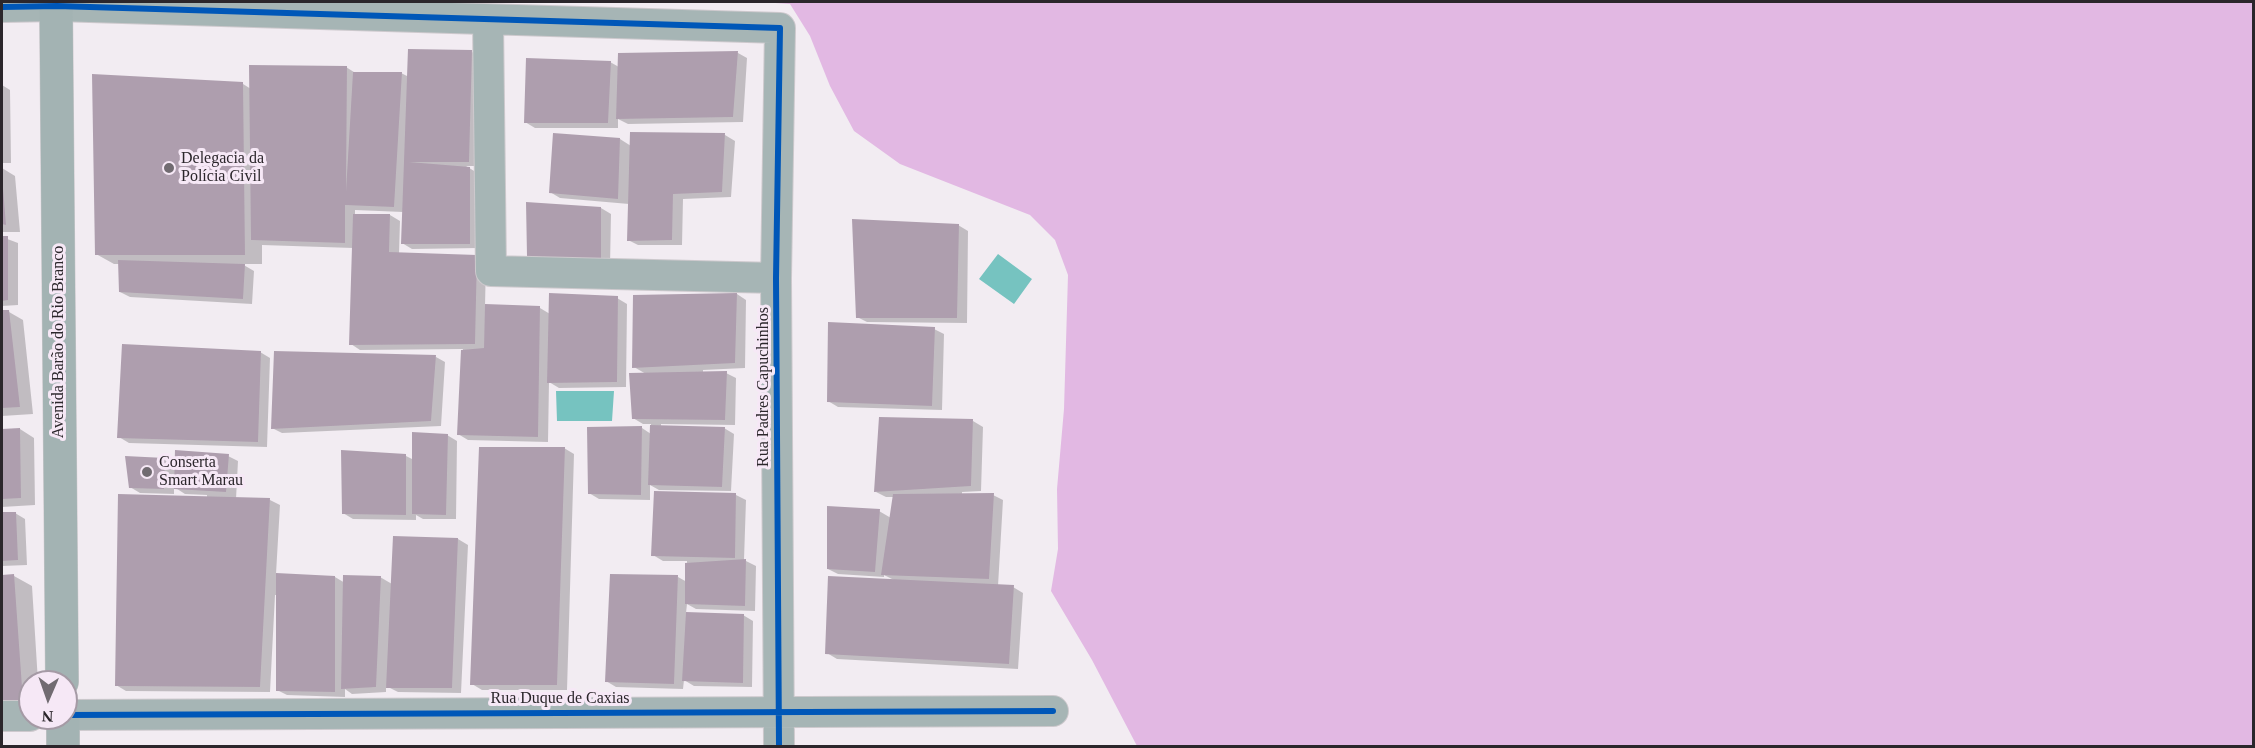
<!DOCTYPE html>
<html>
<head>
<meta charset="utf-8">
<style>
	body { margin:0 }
	#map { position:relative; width:2255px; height:748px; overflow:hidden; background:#f2ecf2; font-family:Georgia,serif }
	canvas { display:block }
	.frame { position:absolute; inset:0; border:3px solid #2b262b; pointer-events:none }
	.north { position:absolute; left:18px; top:670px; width:60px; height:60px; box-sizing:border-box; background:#f6e8f6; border:2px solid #a59aa5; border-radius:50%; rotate:182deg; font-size:16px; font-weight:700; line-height:24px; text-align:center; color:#2b262b }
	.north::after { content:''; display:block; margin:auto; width:21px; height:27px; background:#716b71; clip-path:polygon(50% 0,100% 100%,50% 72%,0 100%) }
</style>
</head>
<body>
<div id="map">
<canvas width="2255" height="748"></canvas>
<div class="frame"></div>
<div class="north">N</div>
</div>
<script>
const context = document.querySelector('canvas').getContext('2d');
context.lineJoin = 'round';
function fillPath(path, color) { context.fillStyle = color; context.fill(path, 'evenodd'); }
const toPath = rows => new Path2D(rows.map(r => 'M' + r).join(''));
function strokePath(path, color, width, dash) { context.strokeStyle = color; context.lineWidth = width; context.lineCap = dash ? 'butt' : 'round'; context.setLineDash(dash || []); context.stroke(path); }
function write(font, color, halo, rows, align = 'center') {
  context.font = font + ' Georgia,serif'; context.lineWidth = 6; context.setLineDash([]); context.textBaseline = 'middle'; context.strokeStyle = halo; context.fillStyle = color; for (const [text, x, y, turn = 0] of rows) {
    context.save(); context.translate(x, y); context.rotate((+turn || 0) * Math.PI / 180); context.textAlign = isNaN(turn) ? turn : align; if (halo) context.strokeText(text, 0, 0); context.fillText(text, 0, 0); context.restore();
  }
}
fillPath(toPath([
	[761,2,2253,2,2253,746,1137,746,1092,660,1051,591,1058,549,1057,489,1064,409,1068,275,1055,240,1030,215,900,164,854,131,830,86,810,36,790,4]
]), '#e2b8e3');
fillPath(toPath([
	[998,254,1032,279,1014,304,979,279],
	[556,391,614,391,612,421,557,421]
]), '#76c3c0');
fillPath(toPath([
	[472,52,481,58,479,166,466,166,479,174,479,248,412,249,402,243,403,212,355,210,355,216,390,215,400,221,399,254,486,262,485,306,540,308,550,314,617,298,627,304,626,387,559,388,549,382,548,442,468,440,458,434,463,349,360,350,351,344,353,248,262,245,262,264,242,264,254,271,252,304,130,297,120,292,119,264,114,264,96,254,243,84,251,89,346,67,357,74,401,73,409,77],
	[738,53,747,58,743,122,628,124,618,119,618,128,535,128,525,122,610,62,619,67],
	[2,85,10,90,11,163,2,163],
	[725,135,735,141,731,197,683,199,682,245,638,245,628,240,629,204,560,198,550,192,620,139,631,146],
	[2,168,15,176,20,232,2,232],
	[528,203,601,208,611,214,610,266,538,261,528,255],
	[958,225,968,231,967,323,867,322,857,317],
	[2,237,18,243,18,305,2,306],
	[737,294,746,300,745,368,703,370,703,373,726,373,736,378,735,425,661,424,661,427,724,428,734,434,731,491,659,490,650,485,650,500,599,499,589,493,642,428,651,434,651,424,643,424,633,418,646,374,634,367],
	[2,312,9,312,23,320,33,414,2,416],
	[934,329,944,334,942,410,838,407,828,401],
	[260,352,270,358,267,447,129,443,119,437],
	[436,357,445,362,441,426,282,433,272,428],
	[973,421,983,427,981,491,962,492,962,495,993,495,1003,500,998,586,1013,587,1023,593,1018,669,837,659,827,653,896,581,884,575,884,577,838,574,828,569,879,511,891,518,894,497,886,497,876,492],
	[20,429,34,438,35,505,2,507,2,431],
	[447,435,457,441,456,519,423,519,416,515,416,520,353,519,343,513,406,456,414,460],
	[564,448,574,454,567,690,482,690,472,684],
	[228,456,238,461,236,499,270,500,280,505,276,574,335,577,345,583,380,577,392,584,394,537,458,539,468,545,461,693,398,692,386,686,386,692,352,694,345,689,345,697,287,695,277,690,277,595,275,595,270,692,126,691,116,685,207,498,207,495,185,494,174,487,174,494,140,493,130,487,165,460,176,466],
	[655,493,736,495,746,500,744,560,756,566,755,611,696,609,687,604,686,613,743,615,753,621,752,687,694,686,684,680,683,689,616,687,606,681,678,577,687,582,687,561,663,561,653,555],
	[15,513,25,519,27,565,2,566,2,514],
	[14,576,32,586,38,682,30,682,30,711,2,712,2,577]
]), '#0003');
fillPath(toPath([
	[408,49,472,50,469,162,409,162,470,167,470,244,401,244],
	[738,51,733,117,616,119,618,53],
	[526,58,611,61,608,123,524,123],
	[249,65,347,66,346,191,353,72,402,72,394,207,345,205,345,243,251,240],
	[92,74,243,82,245,255,95,255],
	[630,132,725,133,722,192,673,194,672,240,627,241],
	[553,133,620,138,618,199,549,193],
	[2,188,3,188,6,225,2,224],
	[526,202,601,207,601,261,527,256],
	[353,214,390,214,389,252,477,255,475,344,349,345],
	[852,219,959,224,957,318,856,318],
	[2,236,8,236,8,300,2,301],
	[118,260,245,264,243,299,119,292],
	[549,293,618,296,617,382,547,383],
	[737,293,735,363,632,368,633,295],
	[485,304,540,306,538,437,457,435,461,350,484,348],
	[2,310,9,310,20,407,2,408],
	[828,322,935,327,932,406,827,402],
	[122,344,261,351,258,442,117,438],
	[274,351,436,355,431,421,271,429],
	[727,371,725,420,632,419,629,373],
	[879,417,973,419,971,486,874,492],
	[650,425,725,427,722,487,648,485],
	[642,426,641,495,588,494,587,427],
	[20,428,21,498,2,499,2,429],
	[412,432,448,434,446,515,412,514],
	[479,447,565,447,557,685,470,685],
	[175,450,229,454,226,492,174,489],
	[341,450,406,454,406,515,342,514],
	[125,456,165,458,164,489,129,488],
	[654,491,736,493,735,558,651,556],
	[994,493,989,579,881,575,893,494],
	[118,494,270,498,260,687,115,686],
	[827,506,880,509,875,572,827,569],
	[2,512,16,512,18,560,2,561],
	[393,536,458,538,452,688,386,688],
	[746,559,745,606,685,604,685,563],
	[276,573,335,576,335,692,276,691],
	[14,574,23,701,2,702,2,575],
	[610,574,678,575,674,684,605,682],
	[343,575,381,576,376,687,341,689],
	[828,576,1014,585,1009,664,825,654],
	[686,612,744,614,743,683,682,681]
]), '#ae9eae');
const street = toPath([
	[2,7,57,6,780,28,776,278,779,746],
	[488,21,491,271,776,278],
	[66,715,1053,711],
	[2,716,30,716]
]);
const secondary = toPath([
	[56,2,62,682],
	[63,718,63,746]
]);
strokePath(street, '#cdc9cd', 32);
strokePath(secondary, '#cdc9cd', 34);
strokePath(street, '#a6b5b5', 30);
strokePath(secondary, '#a3b3b3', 33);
strokePath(toPath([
	[2,7,57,6,780,28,776,278,779,746],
	[66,715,1053,711]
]), '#0057b8', 6);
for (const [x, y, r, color] of [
	[169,168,6,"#716b71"],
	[147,472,6,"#716b71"]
]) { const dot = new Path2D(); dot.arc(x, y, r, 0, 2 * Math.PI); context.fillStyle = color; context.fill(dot); strokePath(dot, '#f6e8f6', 2); }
write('16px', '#2b262b', '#f6e8f6', [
	["Delegacia da",181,159],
	["Polícia Civil",181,177],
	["Conserta",159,463],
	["Smart Marau",159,481]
], 'left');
write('16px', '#2b262b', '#f6e8f6', [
	["Avenida Barão do Rio Branco",59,342,-90],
	["Rua Padres Capuchinhos",764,387,-90],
	["Rua Duque de Caxias",560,699]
]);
</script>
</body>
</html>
